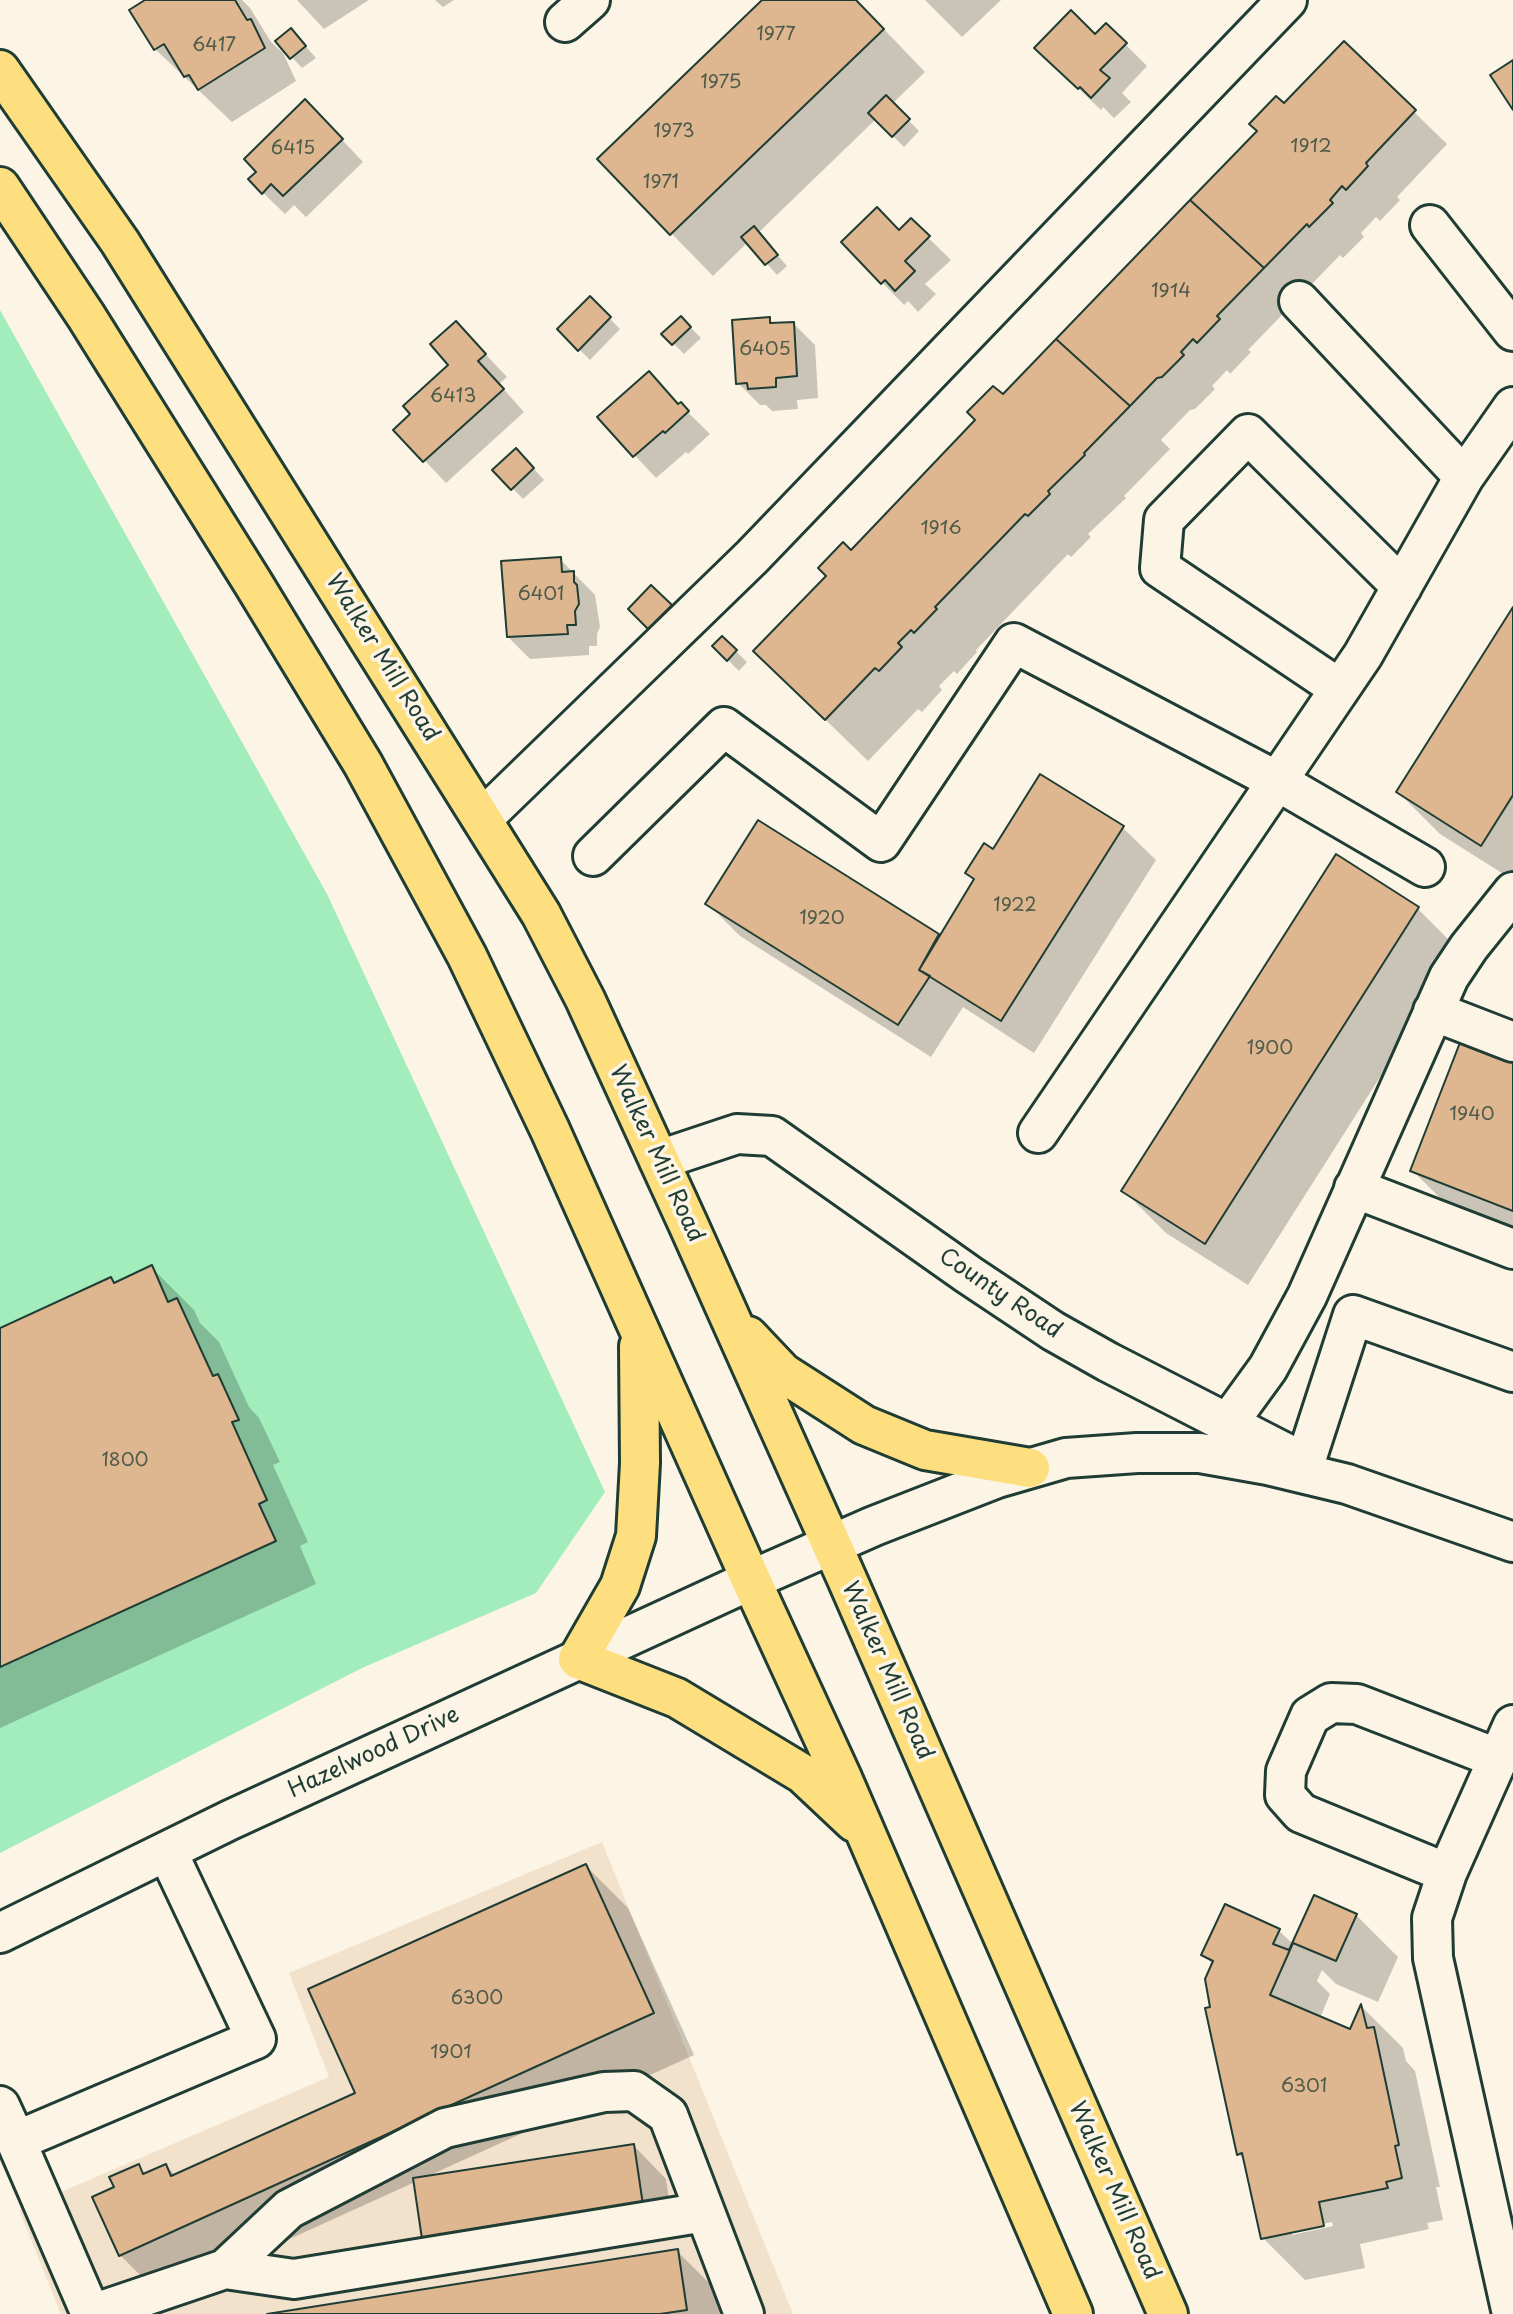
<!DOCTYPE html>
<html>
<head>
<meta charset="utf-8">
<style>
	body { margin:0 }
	canvas { display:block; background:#fcf5e5 }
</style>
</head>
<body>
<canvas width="1513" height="2314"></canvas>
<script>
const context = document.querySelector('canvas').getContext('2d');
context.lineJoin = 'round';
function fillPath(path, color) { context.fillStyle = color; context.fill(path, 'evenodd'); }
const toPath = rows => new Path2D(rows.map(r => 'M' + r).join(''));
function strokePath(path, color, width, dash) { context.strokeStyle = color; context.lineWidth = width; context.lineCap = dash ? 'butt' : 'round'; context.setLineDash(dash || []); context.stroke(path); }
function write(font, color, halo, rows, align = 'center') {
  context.font = font + ' "Playpen Sans",sans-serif'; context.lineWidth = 7; context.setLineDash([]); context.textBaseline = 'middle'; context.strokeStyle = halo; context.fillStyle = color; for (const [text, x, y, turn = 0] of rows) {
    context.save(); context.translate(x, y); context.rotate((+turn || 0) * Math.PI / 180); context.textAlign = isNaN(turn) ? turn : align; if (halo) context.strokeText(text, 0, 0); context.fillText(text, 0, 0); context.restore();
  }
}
fillPath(toPath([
	[602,1842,793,2314,61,2314,19,2210,329,2077,289,1973]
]), '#f3e2cb');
fillPath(toPath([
	[0,310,327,894,605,1492,536,1593,362,1668,0,1853]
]), '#a3ecbc');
fillPath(toPath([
	[149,0,242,0,250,8,271,42,283,53,296,81,232,122,155,49],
	[297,0,369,0,324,29],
	[435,0,454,0,443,7],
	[765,0,856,0,925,72,892,104,919,131,904,147,876,119,758,233,787,266,777,275,748,242,713,276,599,159],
	[925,0,1001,0,962,37],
	[1095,36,1125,44,1147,66,1122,93,1131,102,1114,118,1103,107,1101,110,1059,70],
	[277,41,301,41,316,58,302,68],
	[1344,44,1447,144,1397,197,1400,200,1380,221,1376,217,1361,233,1364,237,1343,258,1340,255,1248,350,1251,352,1230,374,1227,370,1212,386,1215,389,1195,409,1190,410,1161,440,1170,449,1124,496,1126,498,1088,534,1091,537,1071,557,1068,554,976,650,977,652,957,674,954,671,939,686,942,690,922,712,918,709,868,761,798,693,851,552],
	[327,124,363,162,306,217,294,205,285,214,250,180],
	[911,221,951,260,925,284,936,294,918,312,908,301,904,305,843,242,900,232],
	[590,299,620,329,590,360,559,329],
	[681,318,701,338,684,354,664,334],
	[769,319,775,325,793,323,815,345,818,398,797,400,798,409,772,411,766,405,760,405,738,383],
	[456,323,507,377,499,384,524,412,446,483,396,430,413,414,451,365],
	[648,373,710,434,688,454,686,452,656,478,599,417],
	[527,461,544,480,523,499,495,470],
	[560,559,595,595,600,627,597,634,597,646,589,646,589,655,530,659,508,637],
	[651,587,682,617,660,638,631,609],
	[1513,610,1513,880,1440,834,1398,792],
	[722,638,747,662,739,671,714,646],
	[1041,776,1123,828,1156,860,1034,1053,963,1007,931,1057,740,936,708,904,758,822,940,936,975,880,967,872,994,851],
	[1336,857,1418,909,1460,951,1248,1285,1166,1233,1124,1191],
	[1513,1062,1513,1235,1454,1212,1412,1170],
	[152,1268,194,1310,200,1323,219,1342,249,1407,259,1418,280,1462,273,1465,308,1542,300,1546,316,1584,0,1728,0,1330,111,1279,116,1284],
	[586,1866,628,1908,694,2055,426,2177,634,2146,666,2179,675,2238,456,2271,415,2182,162,2297,120,2255,116,2188,138,2166,147,2175,166,2166,176,2176,358,2094],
	[1315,1897,1356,1915,1398,1957,1378,2002,1336,1984,1322,1970,1317,1981,1330,1994,1320,2018,1351,2031,1362,2007,1403,2048,1406,2061,1415,2071,1440,2187,1436,2187,1443,2220,1427,2223,1429,2229,1360,2244,1365,2268,1305,2280,1263,2238,1246,2161,1238,2154,1213,2009,1214,1965,1203,1955,1279,1931,1293,1944],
	[1332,2222,1333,2226,1292,2235,1292,2231],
	[677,2251,719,2293,722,2314,279,2314]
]), '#0003');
const building = toPath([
	[145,0,235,0,247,20,251,19,265,48,198,90,189,75,184,77,164,44,154,50,129,10,145,0],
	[762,0,856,0,884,29,670,235,597,159,762,0],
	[1071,10,1095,34,1106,23,1127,43,1100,70,1110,78,1091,98,1080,87,1078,89,1034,48,1071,10],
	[291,28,306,46,290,59,275,41,291,28],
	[1344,41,1416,110,1366,163,1368,166,1346,190,1342,186,1330,200,1333,203,1309,227,1307,224,1264,268,1190,200,1257,131,1249,124,1276,96,1284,103,1344,41],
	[1513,60,1513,110,1490,75,1513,60],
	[886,95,910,119,892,137,868,113,886,95],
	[305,99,343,139,283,196,271,184,262,194,248,179,256,172,244,159,305,99],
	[1190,200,1264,268,1217,316,1220,319,1197,343,1193,339,1181,352,1184,355,1162,377,1157,378,1130,406,1056,339,1190,200],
	[877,207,899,230,911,218,930,236,905,261,915,271,895,291,885,280,881,284,841,242,877,207],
	[754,226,778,255,765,265,741,237,754,226],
	[590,296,611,317,578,351,557,329,590,296],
	[681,316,691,327,672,345,661,334,681,316],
	[770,317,770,323,794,322,797,376,776,378,776,387,748,389,747,383,736,384,732,320,770,317],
	[456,321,486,354,478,361,504,389,423,462,393,430,410,414,403,406,448,365,430,344,456,321],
	[1056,339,1130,406,1084,453,1085,455,1048,491,1050,494,1028,516,1025,514,935,607,937,609,914,633,911,630,898,643,902,647,879,671,875,668,825,720,753,651,826,576,818,568,843,542,851,550,975,420,967,412,993,386,1003,394,1056,339],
	[649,371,678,404,681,402,689,411,665,433,663,431,633,457,597,417,649,371],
	[516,448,534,468,511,490,492,470,516,448],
	[561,557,562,572,574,571,574,582,577,585,579,604,575,611,576,625,567,625,568,634,507,637,501,561,561,557],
	[651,585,672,605,648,629,628,609,651,585],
	[1513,607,1513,795,1481,846,1396,792,1513,607],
	[722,636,737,650,727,661,712,646,722,636],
	[1040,774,1124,826,1001,1021,919,970,974,879,965,873,984,843,993,849,1040,774],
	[758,820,939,934,919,970,930,976,898,1025,705,904,758,820],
	[1336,854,1419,907,1205,1244,1121,1191,1336,854],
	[1461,1040,1513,1060,1513,1211,1410,1171,1461,1040],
	[152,1265,168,1302,177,1298,213,1376,218,1374,239,1420,232,1422,267,1500,259,1504,276,1541,0,1667,0,1328,111,1277,114,1283,152,1265],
	[586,1864,654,2013,119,2256,92,2197,114,2187,109,2177,139,2164,143,2174,166,2164,171,2176,355,2093,308,1989,586,1864],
	[1314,1895,1357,1914,1336,1961,1293,1943,1270,1995,1350,2029,1361,2004,1367,2028,1374,2027,1399,2145,1395,2146,1402,2178,1386,2182,1388,2188,1319,2202,1324,2226,1261,2239,1242,2153,1237,2155,1205,2008,1210,2007,1205,1979,1213,1961,1201,1955,1225,1904,1280,1929,1273,1944,1289,1950,1314,1895],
	[634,2144,643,2205,422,2239,413,2178,634,2144],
	[678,2249,687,2310,660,2314,267,2314,678,2249]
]);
fillPath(building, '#deb68f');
strokePath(building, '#1f3d34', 2);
const minor = toPath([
	[565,22,590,0],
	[1430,225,1513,331],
	[1299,301,1464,477],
	[1340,689,1160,568,1164,520,1248,434,1402,587],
	[482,819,752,557,1287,0],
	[593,856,724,727,881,842,1014,643,1277,781,1425,867],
	[1433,1011,1513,1042],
	[1038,1133,1363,655,1464,477,1513,407],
	[659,1160,737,1134,772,1136,969,1275,1053,1331,1108,1362,1295,1458],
	[1354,1188,1513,1249],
	[1228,1423,1268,1368,1307,1296,1449,977,1469,947,1513,892],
	[1305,1463,1353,1315,1513,1372],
	[1447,1873,1301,1813,1285,1795,1286,1771,1310,1716,1331,1703,1357,1704,1499,1759],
	[0,1933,230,1820,751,1580,874,1526,997,1478,1066,1458,1137,1453,1200,1453,1268,1465,1347,1484,1513,1542],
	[0,2106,16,2141,256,2039,167,1851],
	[16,2141,91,2314],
	[225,2269,294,2279,705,2212],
	[92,2314,225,2269,289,2209,445,2128,604,2092,634,2091,668,2115,744,2314],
	[1512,2314,1433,1958,1432,1918,1447,1873,1513,1725]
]);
const major = toPath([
	[0,70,120,242,541,914,585,999,689,1226,847,1579,1168,2314],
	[0,187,86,316,253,583,363,764,467,956,550,1130,751,1580,842,1778,1073,2314],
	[748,1336,783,1373,864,1425,925,1450,1030,1468],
	[639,1346,640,1463,636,1536,620,1586,578,1659,677,1698,803,1774,854,1822]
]);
strokePath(minor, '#1f3d34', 44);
strokePath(major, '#1f3d34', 44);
strokePath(minor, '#fcf5e5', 38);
strokePath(major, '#fddf80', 38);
write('19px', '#4f5b4b', null, [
	["1977",776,35],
	["6417",214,46],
	["1975",721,83],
	["1973",674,132],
	["1912",1311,147],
	["6415",293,149],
	["1971",661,183],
	["1914",1171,292],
	["6405",765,350],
	["6413",453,397],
	["1916",941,529],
	["6401",541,595],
	["1922",1015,906],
	["1920",822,919],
	["1900",1270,1049],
	["1940",1472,1115],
	["1800",125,1461],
	["6300",477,1999],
	["1901",451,2053],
	["6301",1304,2087]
]);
write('23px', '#1f3d34', '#fcf5e5', [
	["Walker Mill Road",382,658,58],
	["Walker Mill Road",656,1154,65],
	["County Road",1000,1294,34],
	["Walker Mill Road",887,1671,66],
	["Hazelwood Drive",374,1753,-25],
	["Walker Mill Road",1114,2191,66]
]);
</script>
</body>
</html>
